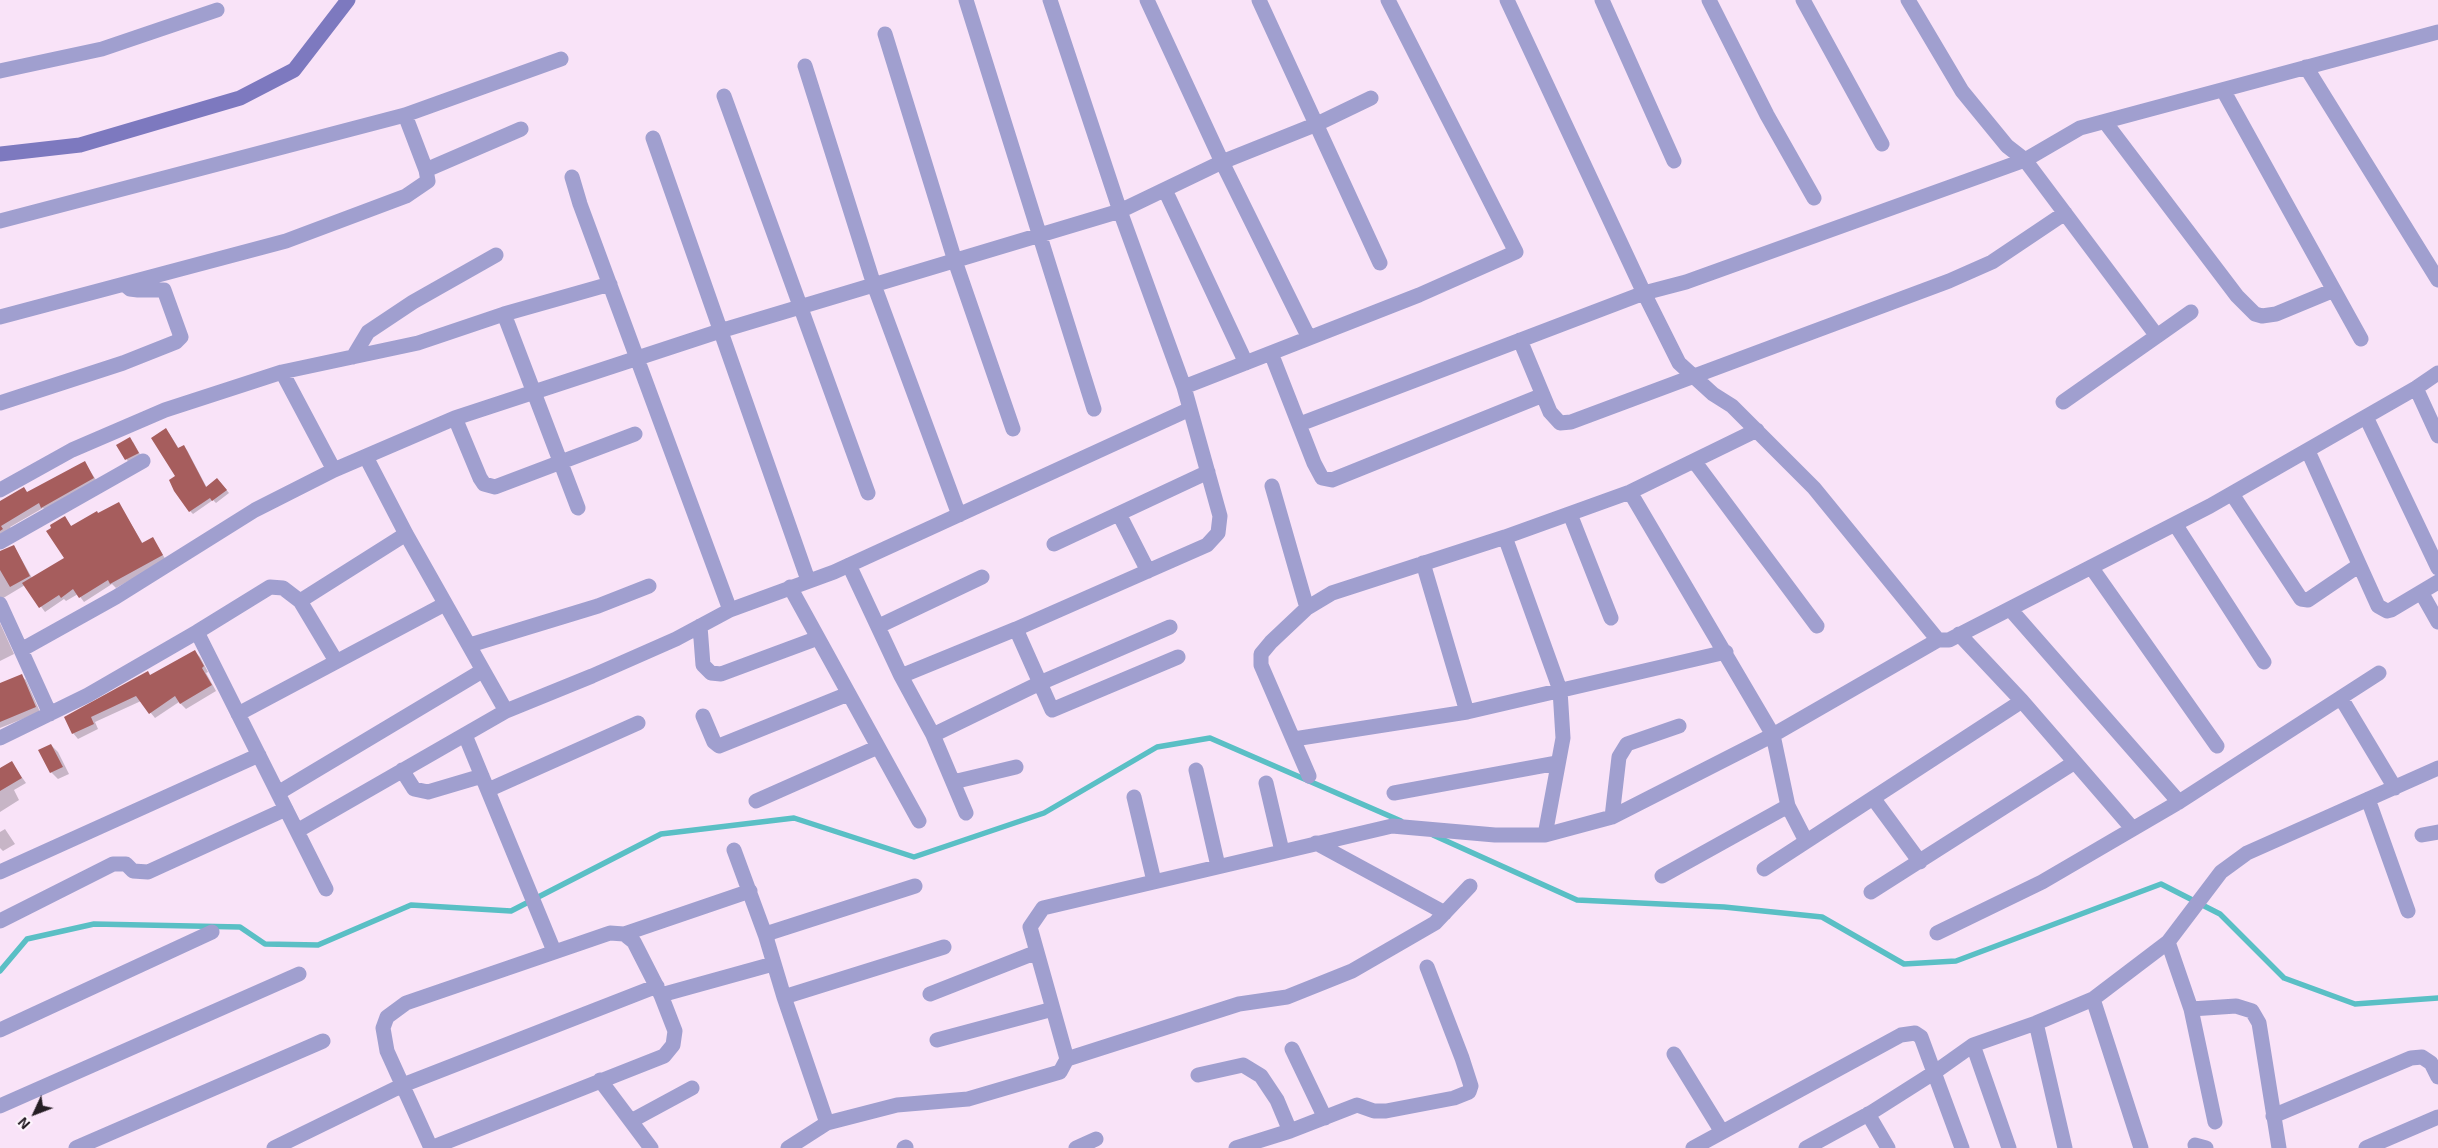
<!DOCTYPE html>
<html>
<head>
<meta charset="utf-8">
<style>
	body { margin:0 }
	#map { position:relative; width:2438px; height:1148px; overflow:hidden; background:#f9e3f8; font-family:"Exo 2",sans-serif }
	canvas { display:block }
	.north { position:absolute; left:10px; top:1088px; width:50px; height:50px; -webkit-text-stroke:4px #fef5fd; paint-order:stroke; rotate:227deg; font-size:14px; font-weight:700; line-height:20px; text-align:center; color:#251d24 }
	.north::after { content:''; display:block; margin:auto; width:18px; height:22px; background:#251d24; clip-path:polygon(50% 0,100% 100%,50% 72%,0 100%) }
</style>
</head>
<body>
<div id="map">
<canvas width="2438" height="1148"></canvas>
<div class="north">N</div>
</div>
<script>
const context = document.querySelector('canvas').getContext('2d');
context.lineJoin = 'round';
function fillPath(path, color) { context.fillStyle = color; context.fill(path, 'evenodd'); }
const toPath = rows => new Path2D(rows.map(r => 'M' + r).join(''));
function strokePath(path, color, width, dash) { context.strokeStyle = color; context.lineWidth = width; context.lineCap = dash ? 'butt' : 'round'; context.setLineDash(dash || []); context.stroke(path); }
fillPath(toPath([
	[169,433,179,449,184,447,187,450,207,488,220,482,229,493,216,503,213,500,193,514,190,511,177,477],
	[133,442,141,456,129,463,118,446],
	[85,463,98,483,47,512,43,508,10,527,13,531,0,540,0,512],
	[119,504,143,544,153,539,166,560,116,588,112,584,84,602,78,594,66,601,64,599,45,612,25,585,0,600,0,552,14,546,32,578,66,558,65,518,72,527],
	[0,623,14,654,0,661],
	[195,652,200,657,208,672,206,673,216,691,186,709,179,702,155,718,141,701,95,722,98,729,78,739,73,733,65,718,151,676],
	[21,676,26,680,40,712,0,728,0,684],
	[51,745,58,752,69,774,58,779,51,772],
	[11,762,26,783,14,790,19,800,0,812,0,769],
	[5,829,15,844,3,851,0,848,0,832]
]), '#0003');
strokePath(toPath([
	[1433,835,1577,900,1724,907,1822,917,1904,964,1956,961,2161,884,2220,914,2284,978,2355,1004,2438,998],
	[0,971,27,939,94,924,240,927,265,944,318,945,411,905,511,911,661,834,794,818,914,857,1044,813,1157,747,1210,738,1401,821]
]), '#5abfc5', 5.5);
fillPath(toPath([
	[166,428,178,448,184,445,206,487,217,478,227,490,212,501,210,498,189,512,174,491,169,480,175,476,151,438],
	[130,437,139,453,125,460,116,445],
	[85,461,94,478,41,508,39,503,1,526,3,529,0,531,0,501,24,487,27,492],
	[119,502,142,543,153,537,163,555,110,584,108,580,79,598,73,589,61,598,59,595,39,608,22,583,64,558,46,531,51,528,50,525,65,516,71,526,97,511,98,513],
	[14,545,30,576,10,587,0,570,0,551],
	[195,650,204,666,202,668,212,685,180,704,175,696,149,714,136,696,91,717,94,724,72,734,64,717,148,671,150,675],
	[22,674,36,707,0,722,0,683],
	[51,744,63,767,50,773,38,750],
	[12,761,22,778,0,791,0,768]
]), '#a65d5d');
strokePath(toPath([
	[966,0,1094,409],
	[1147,0,1222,162,1309,338],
	[1259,0,1380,263],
	[1507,0,1644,293,1679,363,1713,394,1732,406,1814,488,1938,640,1949,640,2210,506,2416,388,2438,373],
	[1602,0,1674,161],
	[1709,0,1767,115,1814,198],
	[1803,0,1882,144],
	[1908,0,1962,91,2007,146,2025,160,2157,336,2063,402],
	[885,34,955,261,1013,429],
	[805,66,874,285,959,515],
	[2306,67,2438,280],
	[0,71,102,49,217,10],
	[2223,90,2361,339],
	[724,96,868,493],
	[2105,122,2237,296,2255,314,2262,316,2276,314,2334,290],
	[653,138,808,580],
	[426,170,521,129],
	[572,177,580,204,730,610],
	[1165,190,1246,363],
	[0,221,405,115,561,59],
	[504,314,578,508],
	[0,317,286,241,406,196,428,181,426,170,405,115],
	[2157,336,2191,312],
	[1520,340,1550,412,1560,423,1571,422,1949,281,1992,262,2065,213],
	[1271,353,1314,463,1322,478,1332,480,1543,395],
	[353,357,368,332,413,302,496,255],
	[282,372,334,470],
	[1184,387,1419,295,1516,252,1388,0],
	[2416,388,2438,436],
	[0,403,123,363,176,342,181,337,164,290,138,290,130,289,124,284],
	[2366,417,2438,568],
	[455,418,480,478,484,484,495,487,635,434],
	[1300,424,1644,293,1686,282,2025,160,2080,128,2438,32],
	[2308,451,2378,606,2387,611,2391,610,2438,582],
	[366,457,406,534,506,711],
	[1694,461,1817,626],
	[1272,486,1307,608],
	[0,490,72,450,165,410,282,372,418,343,504,314,610,284],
	[1630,492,1773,735,1788,806,1806,841],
	[2232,494,2301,599,2308,600,2358,566],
	[1119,514,1148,571],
	[1570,514,1611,618],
	[2175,524,2264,662],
	[1505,537,1560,690,1563,738,1545,835],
	[0,542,143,461],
	[1054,544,1208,472],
	[1423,563,1467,712],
	[849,565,901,676,933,735,966,813],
	[2091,567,2217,746],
	[790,587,919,821],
	[2421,592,2438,622],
	[300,601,406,534],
	[0,604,21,650,116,597,255,510,334,470,455,418,720,331,1120,211,1222,162,1317,124,1371,98],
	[2010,609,2179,802],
	[700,626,703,665,711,673,721,674,818,638],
	[879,626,982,577],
	[1016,629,1052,710,1178,657],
	[197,632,326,889],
	[1959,634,2022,701,2132,828],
	[470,645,598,606,649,586],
	[21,650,50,714],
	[901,676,1016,629,1207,545,1218,533,1220,516,1184,387,1120,211,1050,0],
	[2341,698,2395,788],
	[238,714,445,604],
	[703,716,714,742,719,746,848,694],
	[465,735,554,951],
	[933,735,1040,683,1170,627],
	[0,738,88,695,197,632,270,587,283,588,300,601,336,661],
	[1294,739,1467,712,1726,652],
	[402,770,414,789,428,792,482,776],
	[1196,770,1218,866],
	[1309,776,1261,665,1261,654,1271,642,1307,608,1332,593,1505,537,1630,492,1757,430],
	[953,782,1016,767],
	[1266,783,1282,851],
	[488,790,638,723],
	[278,793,482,671],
	[1394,793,1557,763],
	[1134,797,1154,881],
	[1873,798,1920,862],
	[2368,799,2408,911],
	[756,801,878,747],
	[1612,817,1619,757,1627,744,1679,726],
	[297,831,506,711,592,676,676,639,730,610,834,572,1190,409],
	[2422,835,2438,832],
	[1316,843,1445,913],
	[734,850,766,937,784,997,827,1123],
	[1764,869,2022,701],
	[0,872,259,755],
	[1662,876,1788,806],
	[1871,892,2075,762],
	[0,921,113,864,126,864,133,871,148,872,286,809],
	[1937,933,2042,882,2179,802,2379,673],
	[624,934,750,891],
	[766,937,772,932,915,886],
	[2168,942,2191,1009,2215,1122],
	[930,994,1037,952],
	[661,995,773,964],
	[784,997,944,947],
	[2093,999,2141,1148],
	[2191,1009,2236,1006,2252,1011,2259,1023,2279,1148],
	[2036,1023,2065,1148],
	[0,1030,212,932],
	[937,1040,1053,1009],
	[1973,1045,2009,1148],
	[1292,1049,1325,1118],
	[1674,1054,1722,1132],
	[1067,1059,1239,1004,1287,997,1352,971,1435,923,1470,886],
	[1198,1075,1243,1065,1261,1076,1277,1100,1290,1131],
	[600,1080,651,1148],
	[0,1106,299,974],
	[1868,1114,1888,1148],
	[2273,1116,2411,1058,2422,1057,2431,1063,2438,1077],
	[631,1121,692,1088],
	[2195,1145,2206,1148],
	[76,1148,323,1041],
	[274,1148,403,1085,657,986],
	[431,1148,387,1051,383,1028,387,1017,406,1003,610,933,624,934,634,942,661,995,675,1031,673,1045,664,1056,431,1148],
	[788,1148,827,1123,897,1105,968,1099,1060,1072,1067,1059,1030,927,1043,908,1392,826,1495,835,1545,835,1612,817,1773,735,1938,640],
	[904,1148,906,1147],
	[1076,1148,1096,1139],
	[1236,1148,1290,1131,1357,1105,1374,1111,1386,1111,1454,1098,1469,1092,1471,1086,1462,1058,1427,967],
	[1693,1148,1901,1035,1915,1033,1921,1037,1962,1148],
	[1806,1148,1872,1112,1935,1072,1973,1045,2036,1023,2093,999,2168,942,2221,872,2247,853,2438,768],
	[2366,1148,2438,1117]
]), '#a09fcf', 15);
strokePath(toPath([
	[0,154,80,145,240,98,294,70,348,0]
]), '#7d79bf', 15);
</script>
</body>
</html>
